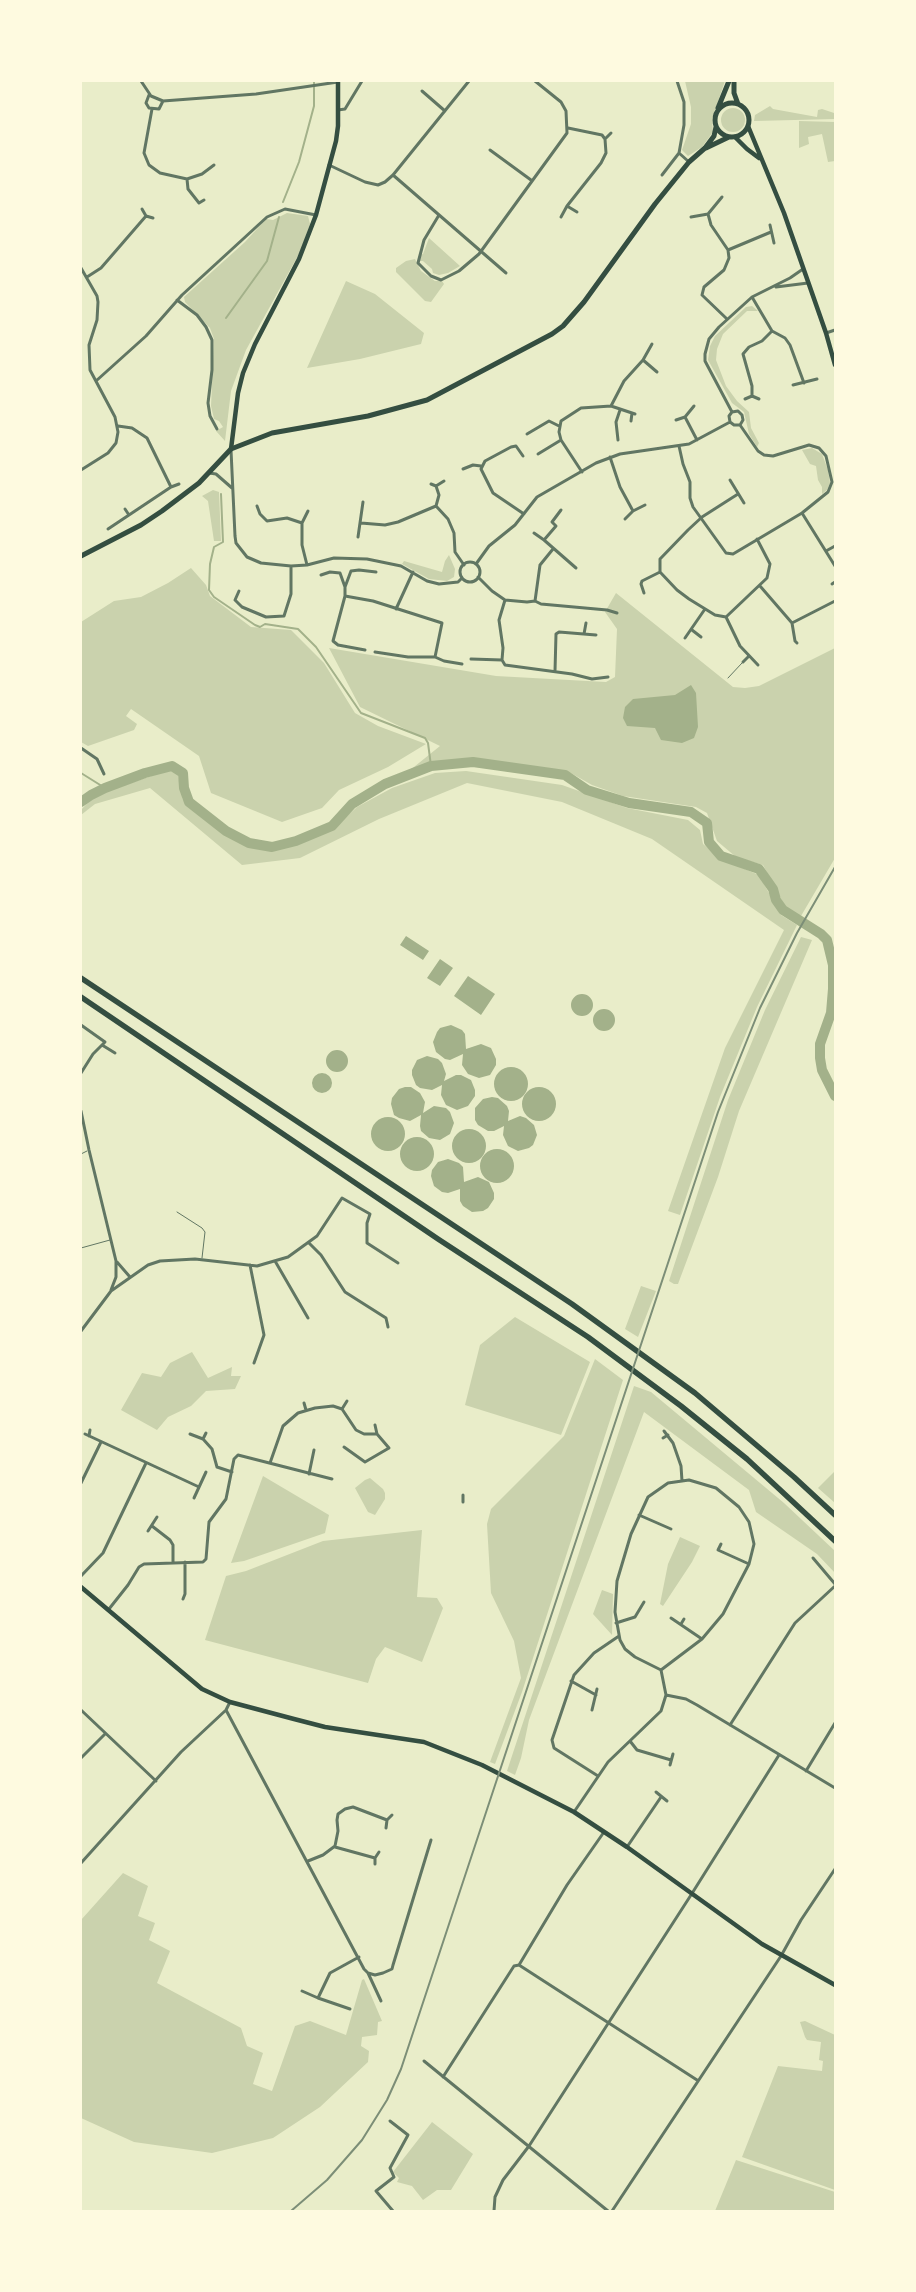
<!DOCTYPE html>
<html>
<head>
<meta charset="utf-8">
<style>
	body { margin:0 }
	#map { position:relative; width:916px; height:2292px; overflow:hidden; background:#e9edc9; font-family:Roboto,sans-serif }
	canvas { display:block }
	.frame { position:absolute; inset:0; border:82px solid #fefae0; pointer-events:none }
</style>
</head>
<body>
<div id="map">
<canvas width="916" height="2292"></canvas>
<div class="frame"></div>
</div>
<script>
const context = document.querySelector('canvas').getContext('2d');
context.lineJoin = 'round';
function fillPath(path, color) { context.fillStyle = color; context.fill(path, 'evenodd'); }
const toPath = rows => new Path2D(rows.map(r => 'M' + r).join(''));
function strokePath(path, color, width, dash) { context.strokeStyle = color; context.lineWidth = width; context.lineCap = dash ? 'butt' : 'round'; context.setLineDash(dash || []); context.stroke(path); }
fillPath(toPath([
	[685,81,725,81,712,119,713,132,702,147,688,156,682,150,691,124,691,107],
	[770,106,773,109,817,117,818,110,822,109,834,113,835,111,835,119,754,121,755,115],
	'721 120a12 12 0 1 1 24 0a12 12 0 1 1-24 0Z',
	[799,121,835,122,835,161,828,162,822,134,808,137,809,144,799,148],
	[287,213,308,216,310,224,300,252,246,350,231,391,225,441,216,431,223,427,219,421,214,419,211,406,214,339,210,328,185,302,184,297,245,242,266,219,273,220],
	[429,238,460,266,448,273,439,275,433,273,432,269,423,261,420,261,420,255,423,254],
	[415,259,421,271,435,281,442,281,444,284,431,302,425,301,396,272,396,268,406,261],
	[346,281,375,294,424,333,421,344,360,359,307,368],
	[752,306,758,311,747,311,723,334,717,349,716,360,726,386,737,401,749,412,751,428,759,443,757,447,749,434,744,412,732,403,708,360,710,346,715,336,746,307],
	[812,448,822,454,828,470,830,483,827,490,822,494,822,487,818,480,816,466,810,464,802,450],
	[213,490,219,492,221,541,214,541,208,501,202,496],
	[449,555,455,569,454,577,447,581,429,579,402,564,404,561,442,572,445,561],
	[191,568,206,585,210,596,251,627,291,630,324,663,355,713,378,726,426,744,388,767,339,790,322,808,282,822,211,793,199,756,131,709,126,716,137,724,134,730,88,746,81,742,81,622,114,601,141,597,168,583],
	[616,593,733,687,745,688,759,686,835,648,835,858,801,916,786,908,763,865,736,857,717,841,707,813,696,807,623,796,592,785,569,772,470,758,435,763,404,775,440,746,360,707,329,648,496,676,606,682,615,677,617,629,605,612],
	[171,769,178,775,183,800,210,817,247,846,272,850,297,844,333,829,357,807,392,788,435,773,466,771,562,785,627,808,688,820,700,830,703,844,721,859,759,875,781,915,797,925,757,1007,720,1097,680,1215,668,1211,725,1048,784,930,652,839,562,802,467,783,379,819,300,858,242,865,150,788,95,804,81,815,81,810,94,796],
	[801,937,812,940,739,1111,718,1177,678,1284,674,1284,669,1281,728,1100,765,1010],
	[641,1286,656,1291,638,1337,625,1329],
	[515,1317,590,1362,561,1435,465,1405,480,1345],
	[192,1352,208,1378,232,1367,231,1376,241,1376,235,1389,206,1391,191,1406,168,1417,157,1430,121,1410,142,1373,161,1377,170,1363],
	[595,1359,623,1380,522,1692,495,1764,490,1762,521,1678,514,1641,491,1593,487,1524,491,1509,564,1436],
	[634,1386,651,1392,784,1503,835,1551,835,1573,817,1554,756,1512,749,1490,644,1412,529,1720,521,1758,515,1775,507,1771],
	[835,1471,835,1503,818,1488],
	[263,1476,329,1515,325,1533,244,1561,231,1563],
	[370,1478,383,1489,385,1493,385,1499,375,1515,368,1512,355,1488,365,1480],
	[422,1530,417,1597,437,1598,443,1608,422,1662,385,1647,376,1659,368,1683,205,1640,226,1576,246,1571,323,1541],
	[680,1537,700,1546,692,1562,663,1606,660,1604,668,1564],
	[602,1590,613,1594,612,1635,593,1614],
	[123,1873,148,1886,138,1916,155,1923,149,1940,170,1951,157,1983,241,2028,247,2046,263,2053,253,2084,272,2091,295,2026,310,2021,346,2035,362,1980,364,1979,382,2021,378,2022,377,2035,362,2037,361,2046,369,2051,368,2062,320,2107,273,2138,212,2153,134,2142,81,2118,81,1920],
	[805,2021,835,2035,835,2190,742,2157,778,2066,822,2071,823,2061,819,2060,821,2042,807,2040,805,2037,800,2022],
	[432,2122,473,2154,451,2190,437,2190,423,2200,412,2186,397,2182,399,2178,393,2172],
	[736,2160,835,2192,835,2211,715,2211]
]), '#cad2ad');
fillPath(toPath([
	[691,685,696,693,698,727,694,738,682,743,661,740,655,728,627,726,623,718,625,707,633,699,675,695],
	[406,936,429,951,423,960,400,945],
	[440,959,453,968,440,986,427,978],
	[468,976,495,994,481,1015,454,996],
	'571 1005a11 11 0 1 1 22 0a11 11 0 1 1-22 0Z',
	'593 1020a11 11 0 1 1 22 0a11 11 0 1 1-22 0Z',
	[451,1025,462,1030,465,1034,466,1049,481,1044,491,1048,496,1059,496,1065,490,1075,479,1078,468,1074,462,1065,463,1054,450,1060,445,1059,436,1052,433,1042,437,1032,440,1028],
	'326 1061a11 11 0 1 1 22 0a11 11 0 1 1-22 0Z',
	[427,1056,438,1059,442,1063,446,1074,444,1081,456,1075,461,1075,471,1080,475,1090,475,1096,468,1106,457,1110,446,1105,441,1095,442,1085,432,1090,420,1088,416,1085,412,1075,412,1070,417,1060],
	'494 1084a17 17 0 1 1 34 0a17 17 0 1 1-34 0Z',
	'312 1083a10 10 0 1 1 20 0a10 10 0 1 1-20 0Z',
	[405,1087,411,1087,420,1093,425,1102,423,1113,434,1106,446,1108,450,1112,454,1123,450,1134,440,1140,429,1138,421,1131,420,1126,421,1115,410,1121,399,1118,394,1115,391,1104,392,1098,399,1089],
	'522 1104a17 17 0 1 1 34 0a17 17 0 1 1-34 0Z',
	[492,1097,498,1098,507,1106,509,1111,508,1121,520,1116,526,1118,534,1125,537,1135,533,1145,529,1148,518,1151,508,1146,503,1135,504,1126,494,1131,488,1131,478,1125,475,1120,475,1108,483,1099],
	'371 1134a17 17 0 1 1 34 0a17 17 0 1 1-34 0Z',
	'452 1146a17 17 0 1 1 34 0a17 17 0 1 1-34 0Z',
	'400 1154a17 17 0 1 1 34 0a17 17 0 1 1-34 0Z',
	'480 1166a17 17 0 1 1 34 0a17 17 0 1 1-34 0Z',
	[448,1159,459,1163,463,1167,464,1182,478,1177,489,1182,494,1193,494,1199,488,1208,483,1211,472,1212,463,1206,460,1201,460,1189,448,1193,442,1192,434,1186,431,1176,432,1170,438,1162]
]), '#a3b18a');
strokePath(toPath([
	[283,202,299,162,314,106,314,81],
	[226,318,267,261,279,217],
	[221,494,223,542,214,547,210,564,209,590,214,597,255,625,260,627,265,624,298,629,316,647,361,713,425,738,428,743,431,766],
	[81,773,105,788]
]), '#a3b18a', 2);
strokePath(toPath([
	[81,802,91,795,105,788,145,773,172,766,183,773,184,788,189,802,226,831,249,843,272,847,296,841,332,826,352,804,385,784,431,766,473,762,565,775,587,790,629,803,691,812,707,823,709,842,721,856,759,869,773,889,776,900,783,910,821,934,827,940,833,965,833,989,831,1013,820,1044,820,1058,822,1070,835,1096]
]), '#a3b18a', 10);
strokePath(toPath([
	[728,678,742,663],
	[81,1154,87,1151],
	[177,1212,202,1228,205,1232,202,1258],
	[81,1248,110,1240]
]), '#617663', 1);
strokePath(toPath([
	[141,81,151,96,163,101,256,94,338,82],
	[677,81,684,102,684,125,679,153,689,162],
	[422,91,445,111],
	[149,95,146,103,149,108,159,109,163,101],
	[152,109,144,153,149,165,160,173,187,179,202,174,214,165],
	[338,110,345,109,362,81],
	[605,139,611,133],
	[490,150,531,180],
	[329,165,365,182,378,185,385,182,393,175,469,81],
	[393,175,506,273],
	[662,175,679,153],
	[187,179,188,189,199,203,204,200],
	[567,206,577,212],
	[142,209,146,216,153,218],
	[708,214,711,225,728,250,729,258,724,270,704,287,702,295,727,319],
	[439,215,424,240,418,263,431,276,441,280,459,271,479,254,567,133,566,111,561,102,535,81],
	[561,217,567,206,601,163,606,153,605,139,602,135,568,128],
	[691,217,708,214,722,197],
	[770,225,774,243],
	[728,250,771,232],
	[81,268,97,296,98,302,97,320,89,345,90,370,115,417,118,432,116,443,108,453,81,470],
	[87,277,101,268,146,216],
	[776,287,808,283],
	[752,297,772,331,785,338,790,345,804,383],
	[177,300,197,315,206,327,212,340,212,370,208,403,210,416,217,429],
	[826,333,835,330],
	[643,360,657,372],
	[96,381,146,336,182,295,267,217,285,209,316,215],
	[793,385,817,379],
	[752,396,752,386,743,354,749,347,762,341,772,331],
	[745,399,752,396,759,399],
	[611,406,635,414],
	[694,406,685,417,697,440],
	[732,412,705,361,705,354,709,339,719,327,752,297,790,278,803,269],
	[732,412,738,411,742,415,743,420,740,425],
	[676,420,685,417],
	[631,421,632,413],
	[730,422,734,425,740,425],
	[730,422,729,416,732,412],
	[527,434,549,421,559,426],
	[618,440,616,422,620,410],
	[679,446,683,464,690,482,690,498,693,507,726,553,733,554,802,513,828,492,832,482,826,456,819,448,809,445,773,456,764,455,758,451,740,425],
	[231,450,235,536,236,543,247,557,261,563,291,566,307,565,334,558,367,559,401,566,427,581,439,584,458,582,462,578],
	[538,454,561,440],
	[523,456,516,446,511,447,485,461,481,469,493,493,524,514],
	[610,457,620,487,633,511],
	[463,469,473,465,481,466],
	[582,472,561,440,559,432,561,421,581,408,611,406,624,381,643,360,652,344],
	[209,473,216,474,232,488],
	[730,480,744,503],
	[431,484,436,486,444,481],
	[436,486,439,495,436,506],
	[171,487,179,484],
	[738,494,702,517,688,530,660,559,660,572,677,590,689,599,715,615,726,617,767,578,770,564,757,539],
	[257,506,260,514,267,521,287,518,302,523,308,511],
	[436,506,448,519,454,533,455,552,464,565],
	[125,509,129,515],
	[561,510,552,522,556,526,544,540,576,568],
	[802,513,835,566],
	[625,519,633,511,645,505],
	[302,523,302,545,307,565],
	[361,523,385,525,398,522,436,506],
	[108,529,171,487,147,438,132,428,118,426],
	[534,533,544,540],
	[358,537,363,502],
	[826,551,835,546],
	'460 572a10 10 0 1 1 20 0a10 10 0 1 1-20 0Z',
	[476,564,489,546,515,525,537,497,596,463,620,454,689,444,730,422],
	[321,575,330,572,340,573,345,587,351,571,359,570,376,572],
	[478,577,492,591,505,600,527,602,535,601,541,604,607,610,617,613],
	[832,584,835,582],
	[760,586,792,623,795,641,797,643],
	[345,587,345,596],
	[239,591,235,600,242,607,266,617,284,616,291,594,291,566],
	[644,593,641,584,642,581,660,572],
	[505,600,499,620,503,648,502,660,505,665,572,674,592,679,608,677],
	[535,601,540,565,553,549],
	[396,609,413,572],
	[726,617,740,646,758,665],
	[792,623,835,601],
	[692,630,701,637],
	[584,634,586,623],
	[685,638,705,609],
	[365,650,338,645,333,641,345,596,373,601,442,623,435,657],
	[375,652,408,657,435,657,444,661,462,664],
	[471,659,502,660],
	[743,662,749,656],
	[555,671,556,634,559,632,596,635],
	[81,748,97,759,104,774],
	[81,1025,105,1042,93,1054,81,1073],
	[102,1045,115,1053],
	[81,1111,89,1150,116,1261,116,1277,111,1290],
	[309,1243,321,1255,345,1292,386,1318,388,1327],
	[275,1261,308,1318],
	[117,1262,130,1277],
	[250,1265,264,1335,254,1363],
	[81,1331,111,1291,148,1265,160,1261,195,1259,257,1266,288,1257,317,1236,342,1198,370,1214,367,1223,367,1243,398,1263],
	[304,1403,306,1410],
	[342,1409,347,1401],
	[375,1425,377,1434],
	[664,1431,673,1443,681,1466,682,1481],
	[85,1434,199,1487],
	[190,1434,203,1439,212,1449,217,1467,232,1472],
	[89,1436,90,1430],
	[663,1438,668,1435],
	[203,1439,206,1433],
	[270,1463,283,1426,298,1413,315,1408,333,1406,342,1409,356,1430,364,1434,377,1434,389,1448,365,1462,344,1447],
	[309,1474,314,1450],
	[689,1480,716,1488,739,1507,749,1522,754,1544,749,1564,723,1614,702,1639,661,1670,635,1657,625,1649,620,1640,615,1612,617,1581,631,1534,648,1497,668,1483,689,1480],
	[81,1483,101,1442],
	[194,1498,206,1472],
	[463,1502,463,1495],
	[639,1515,671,1529],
	[152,1526,170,1540,173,1545,173,1563],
	[148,1531,157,1517],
	[721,1544,718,1550,749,1564],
	[813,1558,835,1584],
	[81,1576,103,1553,146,1463],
	[183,1599,185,1594,185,1562],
	[109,1609,128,1585,139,1567,144,1564,203,1562,206,1559,209,1522,226,1499,234,1459,238,1455,332,1479],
	[671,1618,702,1639],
	[616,1623,635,1617,644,1602],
	[681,1624,684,1619],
	[571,1681,596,1695],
	[666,1695,686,1699,697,1705,835,1788],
	[81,1710,156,1781],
	[226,1710,364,1969,368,1973,375,1975,383,1973,392,1969,393,1965,431,1840],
	[592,1710,597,1689],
	[730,1725,795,1623,835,1586],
	[630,1741,637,1750,671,1760],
	[81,1758,105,1734],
	[670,1765,673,1754],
	[806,1771,835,1723],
	[598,1776,554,1748,552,1740,574,1675,594,1653,619,1636],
	[656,1792,667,1801],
	[574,1812,608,1762,661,1711,666,1695,661,1670],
	[386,1828,387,1820,392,1815],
	[335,1847,375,1858],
	[627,1847,661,1797],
	[308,1861,323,1855,335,1846,338,1831,337,1820,338,1814,345,1809,353,1807,387,1820],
	[81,1863,181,1752,226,1710,230,1702],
	[375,1864,375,1858,379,1852],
	[519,1965,697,2080],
	[368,1973,381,2001],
	[302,1991,318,1998],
	[350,2009,318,1998,330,1973,359,1957],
	[424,2061,608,2211],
	[443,2077,514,1966,519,1965,567,1885,604,1832],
	[390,2121,408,2135,390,2168,394,2177,376,2191,393,2211],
	[494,2211,495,2197,503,2180,529,2146,691,1895,779,1755],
	[612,2211,781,1956,801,1920,835,1869]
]), '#617663', 3);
strokePath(toPath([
	[748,126,784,213,826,333,835,365],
	[735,137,747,149,759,158],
	[231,449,238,393,243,373,255,344,299,259,316,215,336,141,338,126,338,81],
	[81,1587,202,1689,230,1702,294,1719,325,1727,424,1742,482,1765,574,1812,627,1847,762,1944,835,1985]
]), '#344e41', 4.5);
strokePath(toPath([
	[734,81,734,93,738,104],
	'715 120a17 17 0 1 1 34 0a17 17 0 1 1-34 0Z',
	[718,108,729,81],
	[706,148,729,137],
	[81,556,141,525,162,511,199,483,231,449,272,433,368,416,427,400,552,334,563,326,584,302,655,204,689,162,705,148,714,136,716,127]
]), '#344e41', 5);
strokePath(toPath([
	[81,978,572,1304,695,1393,794,1477,835,1515],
	[81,997,438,1239,588,1337,681,1406,747,1459,835,1541]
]), '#344e41', 5.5);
strokePath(toPath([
	[291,2211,327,2180,362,2140,387,2100,401,2069,718,1112,760,1008,797,933,835,867]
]), '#7c8e77', 2);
</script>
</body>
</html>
